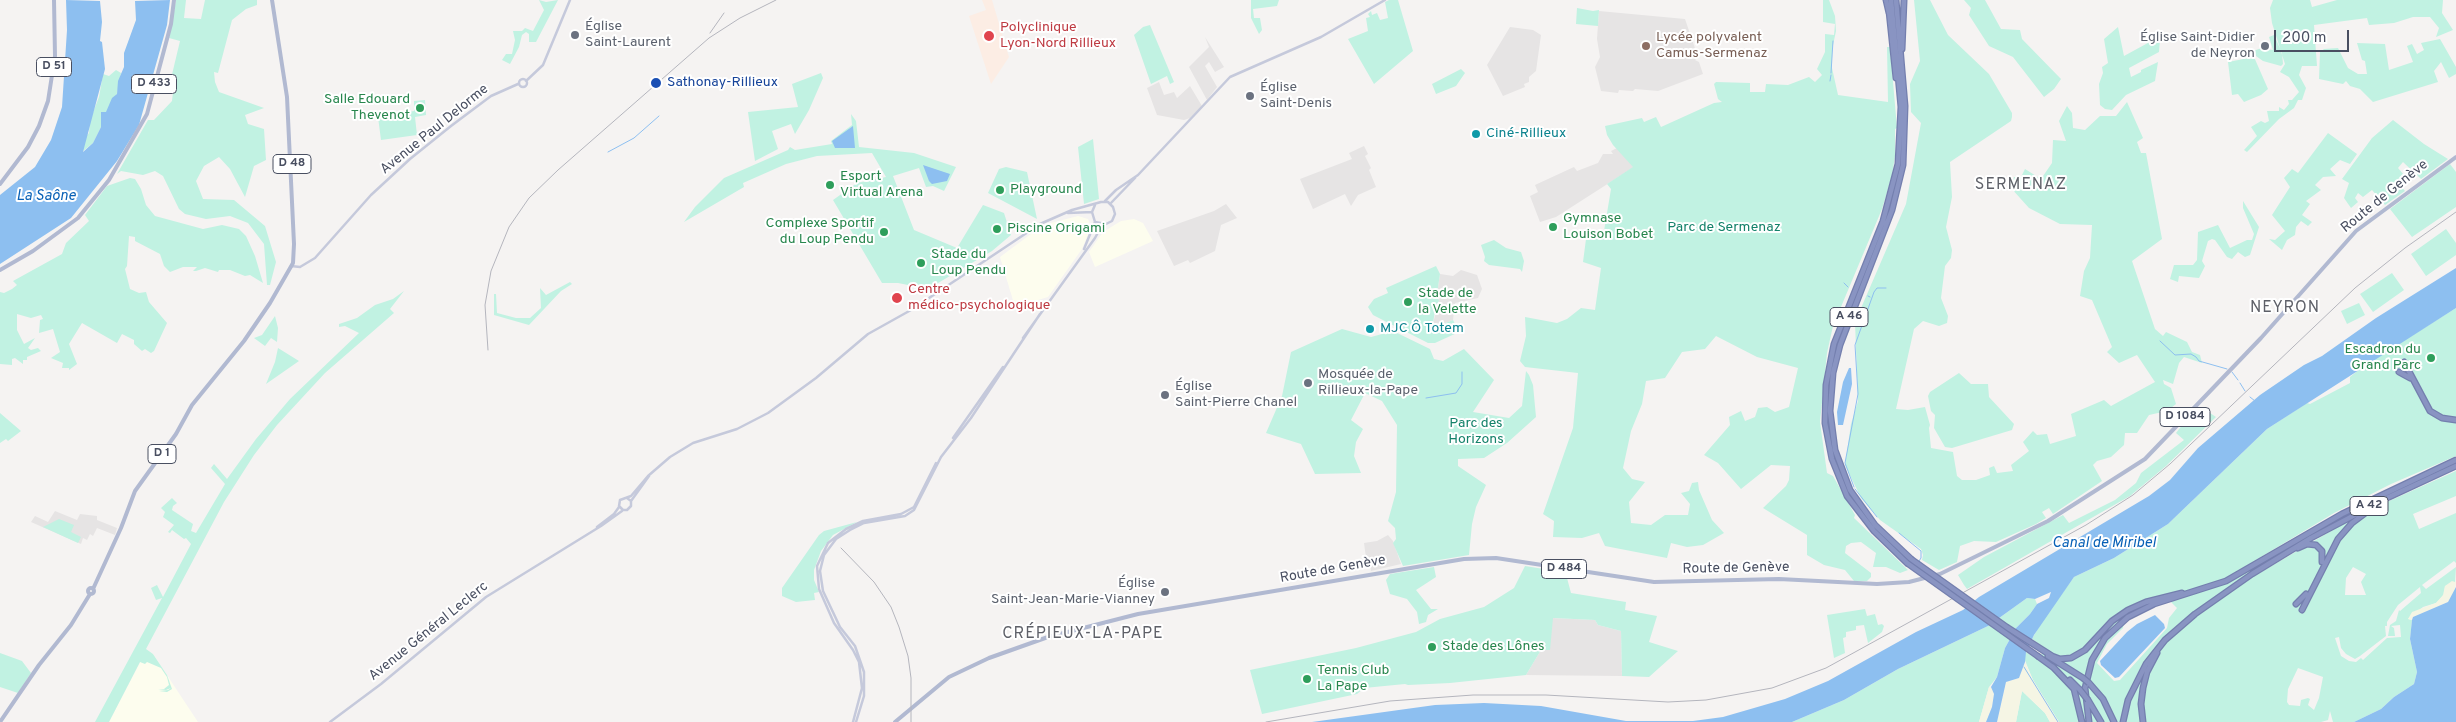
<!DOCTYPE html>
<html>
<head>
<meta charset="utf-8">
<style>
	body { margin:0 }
	#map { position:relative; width:2456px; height:722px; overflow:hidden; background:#f5f3f2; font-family:Overpass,sans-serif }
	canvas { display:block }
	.scale { position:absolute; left:2274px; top:30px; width:75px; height:22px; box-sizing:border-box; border:2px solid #494f61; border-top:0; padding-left:6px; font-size:15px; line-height:18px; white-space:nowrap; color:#494f61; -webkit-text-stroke:4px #fff; paint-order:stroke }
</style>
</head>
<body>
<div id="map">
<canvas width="2456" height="722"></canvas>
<div class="scale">200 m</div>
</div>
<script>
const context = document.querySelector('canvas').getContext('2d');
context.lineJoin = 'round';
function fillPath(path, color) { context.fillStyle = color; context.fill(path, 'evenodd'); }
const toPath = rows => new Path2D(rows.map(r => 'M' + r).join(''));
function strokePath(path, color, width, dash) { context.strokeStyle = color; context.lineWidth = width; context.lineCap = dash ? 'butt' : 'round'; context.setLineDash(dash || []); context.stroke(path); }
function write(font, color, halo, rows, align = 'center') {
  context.font = font + ' Overpass,sans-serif'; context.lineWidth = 4; context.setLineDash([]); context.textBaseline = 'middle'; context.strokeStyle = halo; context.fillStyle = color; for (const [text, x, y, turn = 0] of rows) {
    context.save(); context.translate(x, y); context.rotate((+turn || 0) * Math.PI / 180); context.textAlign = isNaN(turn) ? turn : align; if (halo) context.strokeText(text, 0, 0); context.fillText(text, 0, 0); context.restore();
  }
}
fillPath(toPath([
	[1078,216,1088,219,1091,227,1082,249,1048,297,1015,307,1000,257,1043,225],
	[1134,219,1143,223,1153,241,1095,267,1089,252,1103,232,1121,221],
	[146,651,153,654,198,722,109,722]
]), '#fdfdee');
fillPath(toPath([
	[1599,11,1685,19,1698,57,1695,60,1699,62,1703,74,1658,91,1635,89,1633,91,1619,90,1618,93,1601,91,1595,67,1600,57,1597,39],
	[1510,27,1533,30,1541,35,1536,71,1529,77,1529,82,1524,84,1525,87,1503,96,1487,65],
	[1205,37,1224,67,1215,72,1209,62,1205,66,1217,87,1207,100,1189,67,1209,47],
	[1159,82,1164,95,1174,92,1177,98,1190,86,1202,106,1190,118,1184,120,1157,115,1147,88],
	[1364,146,1368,154,1365,156,1371,168,1369,170,1376,187,1358,195,1351,206,1345,194,1313,209,1300,179,1352,159,1349,153],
	[1617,148,1634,167,1556,217,1540,222,1530,196,1538,192,1535,185,1574,167,1577,171,1598,163,1603,154,1613,154,1611,151],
	[1226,204,1237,218,1221,225,1215,251,1190,263,1188,260,1174,266,1157,231,1214,211],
	[1461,270,1477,275,1482,289,1478,298,1455,303,1453,320,1435,327,1433,323,1439,301,1437,294,1440,274,1453,276],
	[55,511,77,520,80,514,97,516,97,520,117,528,115,535,97,528,93,536,90,534,87,540,83,538,81,544,31,522,35,516,48,522],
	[1388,535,1393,541,1401,564,1371,571,1369,558,1366,558,1364,543,1377,541],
	[1552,618,1595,620,1598,625,1621,631,1622,676,1526,675,1541,650]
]), '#e6e4e4');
fillPath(toPath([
	[982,0,992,0,1009,57,991,84,969,16,986,10]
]), '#fcede4');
fillPath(toPath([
	[176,0,186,0,184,18,201,19,205,0,257,0,257,5,246,9,232,20,218,73,214,72,215,82,219,92,264,108,245,115,248,124,264,129,266,160,254,166,245,197,230,169,219,157,204,166,196,181,203,199,234,200,265,226,276,262,270,285,267,285,264,244,248,223,230,216,206,219,185,214,179,209,163,176,155,171,143,175,121,171,117,174,148,120,154,120,172,101,173,92,169,87,180,41,169,38],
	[539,0,546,2,558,0,536,42,529,42,529,34,526,32,522,35,519,47,510,64,502,60,506,54,512,54,515,40,513,31,522,31,525,28,533,31,544,10],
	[1251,0,1279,0,1277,6,1253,9,1254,18,1260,18,1262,30,1259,34,1251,18],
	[1389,0,1398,0,1413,51,1374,84,1348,39,1368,31,1366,18,1370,17,1368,14,1371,11,1372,15,1377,13,1380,20,1388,18,1385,2],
	[1823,0,1829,0,1835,16,1836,31,1832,50,1832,68,1838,95,1888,102,1887,47,1890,47,1897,128,1895,129,1895,156,1892,176,1882,209,1833,326,1827,353,1820,422,1827,473,1833,476,1855,515,1854,518,1908,570,1900,573,1886,567,1873,567,1876,553,1861,542,1851,543,1846,546,1845,553,1871,573,1871,577,1867,581,1854,581,1845,570,1824,565,1807,555,1807,535,1763,508,1786,486,1789,480,1790,466,1771,465,1741,489,1718,463,1704,455,1730,425,1729,417,1741,411,1745,421,1755,417,1758,408,1767,407,1775,412,1789,407,1798,368,1757,357,1716,336,1705,349,1682,352,1665,378,1646,381,1642,404,1631,431,1623,468,1632,479,1645,482,1629,502,1631,523,1651,525,1665,515,1688,515,1690,504,1681,493,1689,491,1692,483,1698,482,1699,490,1712,520,1724,533,1703,545,1687,547,1671,543,1667,558,1605,546,1599,533,1582,538,1553,537,1554,521,1543,514,1573,428,1578,373,1525,367,1520,361,1526,336,1525,317,1557,323,1567,319,1581,308,1595,310,1601,268,1583,262,1586,239,1604,231,1611,189,1607,184,1633,167,1613,145,1607,135,1605,126,1642,118,1644,122,1656,117,1661,127,1714,103,1722,102,1718,99,1714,84,1716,82,1750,83,1750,92,1765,92,1766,84,1788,85,1809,77,1815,82,1822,75,1817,69,1825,52,1825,34,1834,35,1835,24,1823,22],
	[1914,0,1930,0,1948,35,1989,74,2012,113,2012,117,2011,121,1950,162,1952,197,1946,227,1952,250,1951,258,1945,266,1941,298,1948,316,1947,323,1939,326,1923,321,1914,329,1896,409,1908,410,1925,407,1930,425,1929,428,1931,448,1953,452,1957,476,1962,480,1976,480,1990,475,1989,468,1994,466,1997,473,2013,471,2011,465,2029,451,2023,442,2033,431,2037,435,2047,434,2050,444,2076,436,2071,414,2104,400,2111,406,2155,382,2137,355,2119,363,2107,352,2112,347,2092,300,2080,296,2084,271,2090,258,2092,225,2060,224,2029,208,2011,188,2014,177,2021,177,2025,169,2041,179,2052,163,2053,140,2066,141,2059,121,2067,106,2072,113,2073,128,2085,130,2100,116,2116,116,2127,102,2143,138,2137,142,2141,153,2146,153,2162,239,2132,261,2155,329,2163,336,2166,332,2187,342,2192,352,2200,355,2202,363,2184,357,2179,363,2173,384,2163,380,2164,384,2171,388,2176,404,2167,411,2149,415,2137,433,2125,433,2124,445,2111,457,2097,461,2093,465,2102,481,2053,514,2049,508,2042,512,2046,518,2036,524,1996,542,1974,541,1960,546,1957,562,1939,570,1922,560,1923,555,1921,549,1880,520,1861,498,1845,465,1851,424,1858,401,1855,322,1906,204,1921,123,1911,112,1910,84,1920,61],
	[1964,0,1985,0,2001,29,2020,30,2022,39,2061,79,2054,89,2044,97,2013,57,1989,46,1969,15,1971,8],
	[2273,0,2310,0,2312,7,2337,0,2443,0,2442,13,2453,30,2436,37,2439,28,2430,17,2413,17,2394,23,2369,25,2367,18,2314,25,2317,66,2302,66,2299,75,2306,88,2302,100,2298,100,2294,108,2279,119,2247,152,2244,150,2257,136,2251,127,2261,121,2265,123,2269,121,2267,111,2279,111,2279,107,2284,110,2289,104,2288,100,2292,100,2299,92,2289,77,2280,72,2285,64,2272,23,2270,8],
	[1577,8,1593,11,1599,10,1598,26,1576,24],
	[1150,25,1174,82,1170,84,1167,76,1151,84,1134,35,1143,27],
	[2118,27,2124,56,2157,38,2160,39,2159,52,2129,68,2131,77,2141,72,2141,70,2158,62,2155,81,2126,95,2112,110,2105,109,2100,105,2099,84,2103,73,2102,67,2108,63,2104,39],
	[2274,35,2282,53,2283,64,2281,66,2263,61,2256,56,2253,51,2265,47,2266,49,2273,50,2269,37],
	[2440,39,2456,67,2456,74,2449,78,2441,62,2434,71,2438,82,2373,102,2360,89,2350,86,2346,81,2343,84,2319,79,2320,52,2324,49,2338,48,2348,68,2358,74,2367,74,2365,61,2362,60,2357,43,2385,44,2389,70,2413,62,2407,46,2412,44,2417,54,2424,50,2421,43],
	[2254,57,2268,89,2261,95,2244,102,2238,94,2232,95,2228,62],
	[1461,69,1465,73,1456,86,1436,94,1432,84],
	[116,70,121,73,117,94,107,112,101,116,101,127,93,143,82,152,85,137,89,133,90,120,99,97,103,74,109,76],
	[821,73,823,78,809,110,795,134,791,124,772,131,778,149,755,161,748,112,798,107,792,84],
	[425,100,426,115,415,117,417,135,381,140,378,117,414,111,414,101],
	[851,114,856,121,859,147,914,153,956,167,944,191,933,186,926,187,919,168,893,176,914,230,957,248,983,205,1004,213,1011,235,992,251,928,289,898,283,882,283,833,200,857,183,886,177,872,153,817,156,786,164,743,183,744,187,684,222,695,207,724,178,788,150,790,147,795,150,832,144,831,141,852,125],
	[2393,120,2424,144,2448,159,2421,179,2403,162,2398,168,2404,175,2399,184,2405,191,2385,205,2372,190,2363,197,2358,193,2355,198,2358,202,2351,208,2344,198,2349,183,2342,179,2372,138],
	[2328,133,2357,154,2350,164,2340,160,2330,169,2336,176,2323,177,2315,185,2321,190,2306,201,2310,204,2302,215,2312,222,2308,226,2301,221,2296,227,2295,235,2287,240,2282,250,2269,239,2275,240,2285,231,2272,215,2290,187,2284,178,2292,169,2298,173],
	[1093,139,1099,199,1084,204,1078,147],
	[2450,164,2456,172,2456,207,2412,237,2390,209],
	[1006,167,1027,172,1037,219,988,193,999,169],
	[130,178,135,179,141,189,146,205,155,216,203,229,222,225,239,229,246,236,255,256,263,283,250,275,245,276,230,270,219,270,218,272,205,268,196,271,193,271,197,267,183,267,170,272,164,266,160,254,135,241,135,237,129,236,127,266,125,269,130,289,139,293,146,292,149,302,167,323,154,351,151,353,145,349,142,351,134,344,134,340,122,334,117,343,82,323,69,344,77,364,69,370,69,368,62,368,63,363,51,358,60,352,53,329,39,333,40,320,43,319,41,315,31,318,17,314,17,330,24,344,35,338,28,348,31,350,38,348,41,351,27,357,27,360,23,360,23,364,15,358,12,359,12,365,0,364,0,292,4,293,12,289,17,285,13,281,62,254,66,243,89,221,85,215,107,186],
	[2243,201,2259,227,2250,255,2245,257,2238,252,2232,259,2227,257,2215,240,2212,239,2208,241,2202,261,2205,266,2199,278,2179,276,2178,282,2170,279,2174,265,2193,265,2197,260,2198,232,2218,225,2230,248,2247,240,2252,240,2254,234,2243,208],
	[2446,229,2456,243,2456,255,2426,276,2411,254],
	[1494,240,1506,248,1521,252,1524,261,1522,272,1520,269,1489,265,1484,261,1485,257,1481,245],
	[1436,266,1440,274,1437,294,1439,301,1436,305,1433,323,1436,327,1453,320,1459,332,1435,343,1428,343,1373,315,1368,307,1374,299,1388,293,1386,288],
	[2392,273,2404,290,2373,312,2360,294],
	[570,282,572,284,561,291,529,325,494,315,494,294,496,294,497,313,516,318,530,318,541,308,540,288,546,295],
	[404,291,390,309,394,313,325,373,277,425,254,455,224,502,146,649,153,654,167,675,172,689,167,692,159,691,168,690,171,688,166,690,158,689,164,689,169,685,167,677,161,668,147,662,145,664,140,662,109,722,95,722,162,598,156,600,151,588,157,585,163,597,191,544,186,538,184,539,172,530,170,533,168,532,174,525,163,517,165,512,161,508,172,498,177,503,173,506,172,510,193,524,191,531,196,533,225,484,211,468,214,464,227,479,256,439,290,399,359,333,345,326,339,327,339,324,357,318,375,305,393,299],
	[2359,303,2365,315,2347,324,2341,311],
	[2456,308,2456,456,2391,484,2334,513,2251,563,2258,574,2358,515,2456,471,2456,496,2413,514,2419,529,2456,513,2456,563,2454,561,2422,585,2426,589,2456,567,2455,583,2445,586,2444,595,2436,603,2423,607,2408,619,2412,620,2410,639,2417,672,2414,684,2394,697,2381,709,2354,722,2333,722,2330,711,2328,720,2321,722,2059,722,2033,680,2024,658,2026,652,2038,660,2045,648,2032,639,2044,618,2074,577,2114,558,2168,524,2267,429,2307,403,2310,404,2350,383,2350,377,2366,364],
	[2353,567,2366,574,2361,582,2366,595,2345,595,2346,578],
	[2420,587,2421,593,2400,611,2399,610,2396,621,2390,625,2388,636,2395,636,2394,628,2391,626,2400,625,2401,637,2387,638,2363,660,2361,658,2356,662,2349,661,2341,656,2335,638,2339,637,2341,648,2346,654,2355,659,2360,656,2386,636,2385,626,2387,626,2387,622,2398,605],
	[2170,601,2177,608,2169,618,2167,628,2120,680,2114,681,2097,663,2107,644,2123,628,2124,622,2152,607],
	[2298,668,2323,677,2319,698,2314,710,2308,705,2310,699,2308,698,2301,700,2300,706,2289,705,2287,702,2288,689],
	[275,316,278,328,277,342,271,338,265,346,254,338,262,335],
	[1342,329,1371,337,1393,331,1430,349,1434,359,1443,361,1464,349,1494,380,1473,412,1509,418,1522,406,1526,371,1529,375,1533,385,1536,417,1507,443,1484,458,1458,459,1458,466,1486,485,1476,507,1472,524,1469,555,1403,566,1393,543,1396,539,1395,528,1388,521,1396,492,1397,425,1382,401,1365,393,1351,420,1363,429,1356,442,1354,456,1361,473,1315,474,1301,444,1266,433,1282,396,1291,352],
	[278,348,299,361,266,384,275,362],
	[1959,373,1971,384,1988,384,1989,397,2014,424,2012,430,1952,448,1945,447,1934,428,1935,415,1931,411,1928,396,1930,392],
	[0,413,21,431,8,441,6,439,0,443],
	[2210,413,2216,417,2166,466,2130,496,1967,589,1964,585,1958,575,1984,557,2063,515,2069,523,2115,500,2136,483,2141,473,2184,440,2176,433,2183,424,2189,427],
	[59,519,74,525,71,532,81,537,78,543,43,527],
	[857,522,833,535,821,551,814,570,814,580,819,592,814,593,815,600,796,602,782,596,782,588,819,535,824,531],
	[1525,566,1550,570,1549,576,1567,578,1571,593,1626,602,1625,610,1657,616,1649,642,1678,651,1649,677,1622,676,1621,631,1598,625,1595,620,1553,618,1550,650,1541,650,1526,675,1450,683,1408,685,1405,684,1364,688,1357,694,1262,714,1250,670,1356,648,1416,632,1440,619,1484,607,1514,588],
	[1434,567,1436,577,1416,590,1431,609,1438,609,1428,615,1426,622,1419,624,1417,612,1407,599,1390,594,1386,580,1390,574],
	[2027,598,2035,599,2037,604,2030,614,2016,628,2005,648,1997,677,1989,687,1979,722,1792,722,1844,700,1898,669,1988,626],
	[1865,609,1867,616,1875,614,1878,625,1882,624,1884,626,1882,632,1868,643,1864,625,1856,626,1856,630,1846,632,1846,637,1843,638,1845,653,1834,658,1827,615],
	[0,653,22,661,31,673,18,693,0,687],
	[2022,691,2045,713,2050,722,2016,722]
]), '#c1f2e2');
fillPath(toPath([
	[2456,580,2454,595,2448,602,2413,617,2412,620,2408,619,2412,612,2436,603,2443,595,2445,586,2452,581,2455,582],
	[2025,662,2033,680,2059,722,2050,722,2045,713,2022,691,2016,722,1997,722,2006,682,2019,678],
	[1989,687,1991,687,1994,694,1992,707,1986,722,1979,722]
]), '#f5f5e4');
fillPath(toPath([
	[66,0,100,1,102,22,100,41,102,42,105,69,83,152,93,143,101,127,101,112,106,112,112,98,117,94,118,81,124,67,124,53,136,20,135,1,170,0,167,25,139,125,117,161,71,218,0,264,0,195,35,167,51,140,62,107,67,30],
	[853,126,855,148,835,148,832,141],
	[923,165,950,174,947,181,932,184,929,181],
	[2456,268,2456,308,2267,429,2168,524,2114,558,2074,577,2034,635,2026,652,2025,662,2019,678,2006,682,1997,722,1986,722,1992,707,1994,694,1991,687,1997,677,2005,648,2016,628,2030,614,2037,604,2049,598,2051,592,2035,599,2027,598,1988,626,1898,669,1844,700,1792,722,1312,722,1435,705,1484,703,1541,706,1626,721,1693,721,1723,717,1785,699,1828,681,1916,632,1963,610,1979,597,2149,496,2170,480,2198,448,2260,395,2304,365,2322,356,2376,318],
	[1849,368,1851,368,1852,384,1843,425,1838,425,1837,412,1843,382],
	[2456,587,2456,722,2354,722,2381,709,2394,697,2414,684,2417,672,2410,639,2412,620,2413,617,2448,602],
	[2155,615,2164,624,2165,628,2119,677,2115,678,2101,665,2100,661,2127,632,2137,624]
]), '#8dbff0');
strokePath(toPath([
	[1831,73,1833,41],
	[1830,81,1831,75],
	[608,152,634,138,659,116],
	[1844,283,1848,287],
	[1868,296,1870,297],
	[2160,341,2175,355,2191,354,2196,357,2199,361,2227,369],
	[2232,372,2238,380],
	[2240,383,2245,391],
	[2250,397,2255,401],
	[1426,398,1456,393,1462,384,1462,372],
	[1854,487,1845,463,1858,394,1855,345,1874,292,1877,288,1886,288],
	[1855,489,1877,517],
	[1899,533,1921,551,1921,558,1915,567],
	[2024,667,2058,722]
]), '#8dbff0', 1);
const highway = toPath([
	[1886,0,1889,13],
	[1891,0,1901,107,1898,164,1883,221,1834,344,1826,385,1825,423,1832,459,1847,496,1874,531,1907,563],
	[1896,0,1905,106,1903,165,1892,210,1840,345,1833,373,1830,411,1835,450,1850,490,1875,525,1911,559],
	[1889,11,1896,78],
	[1902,49,1904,0],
	[2404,362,2430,411,2442,418,2456,420],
	[2399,372,2410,378],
	[2298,548,2307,544,2316,545,2322,551,2322,562],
	[2296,604,2306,594],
	[2302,610,2338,539,2352,523,2372,508],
	[2008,628,2052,656,2060,659,2071,658,2085,650,2112,621,2128,610,2146,602,2182,593],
	[2048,656,2083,678],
	[2039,657,2054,668],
	[2053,667,2074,689,2082,722],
	[2070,680,2080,690],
	[2089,683,2103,699,2114,722],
	[2088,700,2101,722],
	[2089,722,2085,688,2092,660,2105,638,2128,617,2154,604,2226,581,2342,514,2456,460],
	[2123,722,2128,700,2146,664,2165,640,2195,614,2252,574,2311,538,2389,497,2456,466],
	[2143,722,2141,704,2143,688,2147,672,2157,653]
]);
strokePath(highway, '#747fae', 7);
strokePath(toPath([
	'519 83a4 4 0 1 1 8 0a4 4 0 1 1-8 0Z',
	[526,81,543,65,570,0],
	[1105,201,1116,190,1138,175,1230,77,1321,37,1385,0],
	[1110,204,1135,178],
	[1068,213,1092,212],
	[1084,249,1095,222],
	[291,266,300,267,315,258,371,195,410,159,451,126,491,96,518,84],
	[1023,338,1095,238,1102,225],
	[953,438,1003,367],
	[627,498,631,501,631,506,627,510,623,510,619,506,620,500,631,496,648,476,670,457,693,443,737,429,768,413,816,378,868,334,911,310,1040,224,1072,210,1101,202,1108,202,1113,207,1115,214,1112,221,1106,224,1095,222,1092,212,1095,205],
	[631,501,649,476],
	[597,527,614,514,619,507],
	[330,722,381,684,486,597,601,526,622,511],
	[853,722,862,688,859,662,853,650,834,623,819,589,817,566,828,543,846,529,863,521,901,514,914,507,936,463],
	[856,722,864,696,864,672,855,646,840,627,823,591,820,571,824,555,836,539,850,530,864,523,905,516,914,510,941,457,971,418,1040,314]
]), '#c5c9db', 2.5);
strokePath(toPath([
	[0,184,28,147,39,126,48,101,55,56,54,0],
	[0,270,33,251,78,218,109,180,147,114,171,24,174,0],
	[121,528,135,491,176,434,192,405,244,341,270,303,293,263,294,244,287,97,272,0],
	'88 591a3 3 0 1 1 6 0a3 3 0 1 1-6 0Z',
	[93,589,121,528],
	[0,722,39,665,71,625,90,594],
	[895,722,949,677,989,658,1048,637,1138,614,1464,559,1496,558,1654,582,1779,579,1877,584,1909,582,1940,574,2048,521,2145,459,2261,338,2356,231,2456,157]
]), '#b1b9d1', 4);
strokePath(highway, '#8994c2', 4.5);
strokePath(toPath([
	[710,33,724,13],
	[488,350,485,305,491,271,509,227,529,198,558,170,709,38,740,18,776,0],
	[841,548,874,582,891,607,899,627,908,656,911,678,911,722],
	[1266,722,1390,701,1473,695,1546,695,1668,702,1706,700,1772,688,1826,668,2086,525,2133,495,2170,464,2355,288,2405,248,2456,212]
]), '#b4b5bd', 1);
const highwayBridge = toPath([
	[1911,559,2008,628],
	[1907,563,2039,657],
	[2083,678,2089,683],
	[2080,690,2088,700]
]);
strokePath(highwayBridge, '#747fae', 7, []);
strokePath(highwayBridge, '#8994c2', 4.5);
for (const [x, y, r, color] of [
	[575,35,5,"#6b7280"],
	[989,36,6,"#e0444e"],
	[1646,46,5,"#8d6e63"],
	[2265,46,5,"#6b7280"],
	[656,83,6,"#1a4fb4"],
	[1250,96,5,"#6b7280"],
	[420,108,5,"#2e9e5b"],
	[1476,134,5,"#0f9aa8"],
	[830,185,5,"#2e9e5b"],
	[1000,190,5,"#2e9e5b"],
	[1553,227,5,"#2e9e5b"],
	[997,229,5,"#2e9e5b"],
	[884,232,5,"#2e9e5b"],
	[921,263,5,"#2e9e5b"],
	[897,298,6,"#e0444e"],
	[1408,302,5,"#2e9e5b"],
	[1370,329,5,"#0f9aa8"],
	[2431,358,5,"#2e9e5b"],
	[1308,383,5,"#6b7280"],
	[1165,395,5,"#6b7280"],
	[1165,592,5,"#6b7280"],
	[1432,647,5,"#2e9e5b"],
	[1307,679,5,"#2e9e5b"]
]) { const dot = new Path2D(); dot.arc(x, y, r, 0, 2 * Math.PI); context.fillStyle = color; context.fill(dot); strokePath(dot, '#fff', 2); }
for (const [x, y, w] of [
	[54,67,35],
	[154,84,45],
	[292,164,38],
	[1849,317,38],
	[2185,417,50],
	[162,454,28],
	[2369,506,38],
	[1564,569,45]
]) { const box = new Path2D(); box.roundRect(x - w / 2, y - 9.5, w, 19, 4); context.fillStyle = '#fff'; context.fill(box); strokePath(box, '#494f61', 1); }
write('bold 12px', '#494f61', null, [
	["D 51",54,67],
	["D 433",154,84],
	["D 48",292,164],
	["A 46",1849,317],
	["D 1084",2185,417],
	["D 1",162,454],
	["A 42",2369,506],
	["D 484",1564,569]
]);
write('14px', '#5b616d', '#fff', [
	["Église",585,27],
	["Saint-Laurent",585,43],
	["Église Saint-Didier",2255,38,"right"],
	["de Neyron",2255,54,"right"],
	["Église",1260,88],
	["Saint-Denis",1260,104],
	["Mosquée de",1318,375],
	["Rillieux-la-Pape",1318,391],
	["Église",1175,387],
	["Saint-Pierre Chanel",1175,403],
	["Église",1155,584,"right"],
	["Saint-Jean-Marie-Vianney",1155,600,"right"]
], 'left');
write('14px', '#be3a42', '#fff', [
	["Polyclinique",1000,28],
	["Lyon-Nord Rillieux",1000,44],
	["Centre",908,290],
	["médico-psychologique",908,306]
], 'left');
write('14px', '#785e54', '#fff', [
	["Lycée polyvalent",1656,38],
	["Camus-Sermenaz",1656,54]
], 'left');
write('14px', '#164399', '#fff', [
	["Sathonay-Rillieux",667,83]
], 'left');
write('14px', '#27864d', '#fff', [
	["Salle Edouard",410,100,"right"],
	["Thevenot",410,116,"right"],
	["Esport",840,177],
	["Virtual Arena",840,193],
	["Playground",1010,190],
	["Gymnase",1563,219],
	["Louison Bobet",1563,235],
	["Complexe Sportif",874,224,"right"],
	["du Loup Pendu",874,240,"right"],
	["Piscine Origami",1007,229],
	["Stade du",931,255],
	["Loup Pendu",931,271],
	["Stade de",1418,294],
	["la Velette",1418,310],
	["Escadron du",2421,350,"right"],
	["Grand Parc",2421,366,"right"],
	["Stade des Lônes",1442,647],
	["Tennis Club",1317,671],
	["La Pape",1317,687]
], 'left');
write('14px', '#494f61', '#fff', [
	["Avenue Paul Delorme",435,130,-39],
	["Route de Genève",2385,197,-39],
	["Route de Genève",1736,569,-1],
	["Route de Genève",1333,570,-10],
	["Avenue Général Leclerc",429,632,-39]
]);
write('14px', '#0d838f', '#fff', [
	["Ciné-Rillieux",1486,134],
	["MJC Ô Totem",1380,329]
], 'left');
write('14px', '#14826a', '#fff', [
	["Parc de Sermenaz",1724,228],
	["Parc des",1476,424],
	["Horizons",1476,440]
]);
write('italic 15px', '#0760b6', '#fff', [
	["La Saône",46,197],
	["Canal de Miribel",2104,544]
]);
context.letterSpacing = '1px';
write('16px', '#5e6068', '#fff', [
	["SERMENAZ",2021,186],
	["NEYRON",2285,309],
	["CRÉPIEUX-LA-PAPE",1083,635]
]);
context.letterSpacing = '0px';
</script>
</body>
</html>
